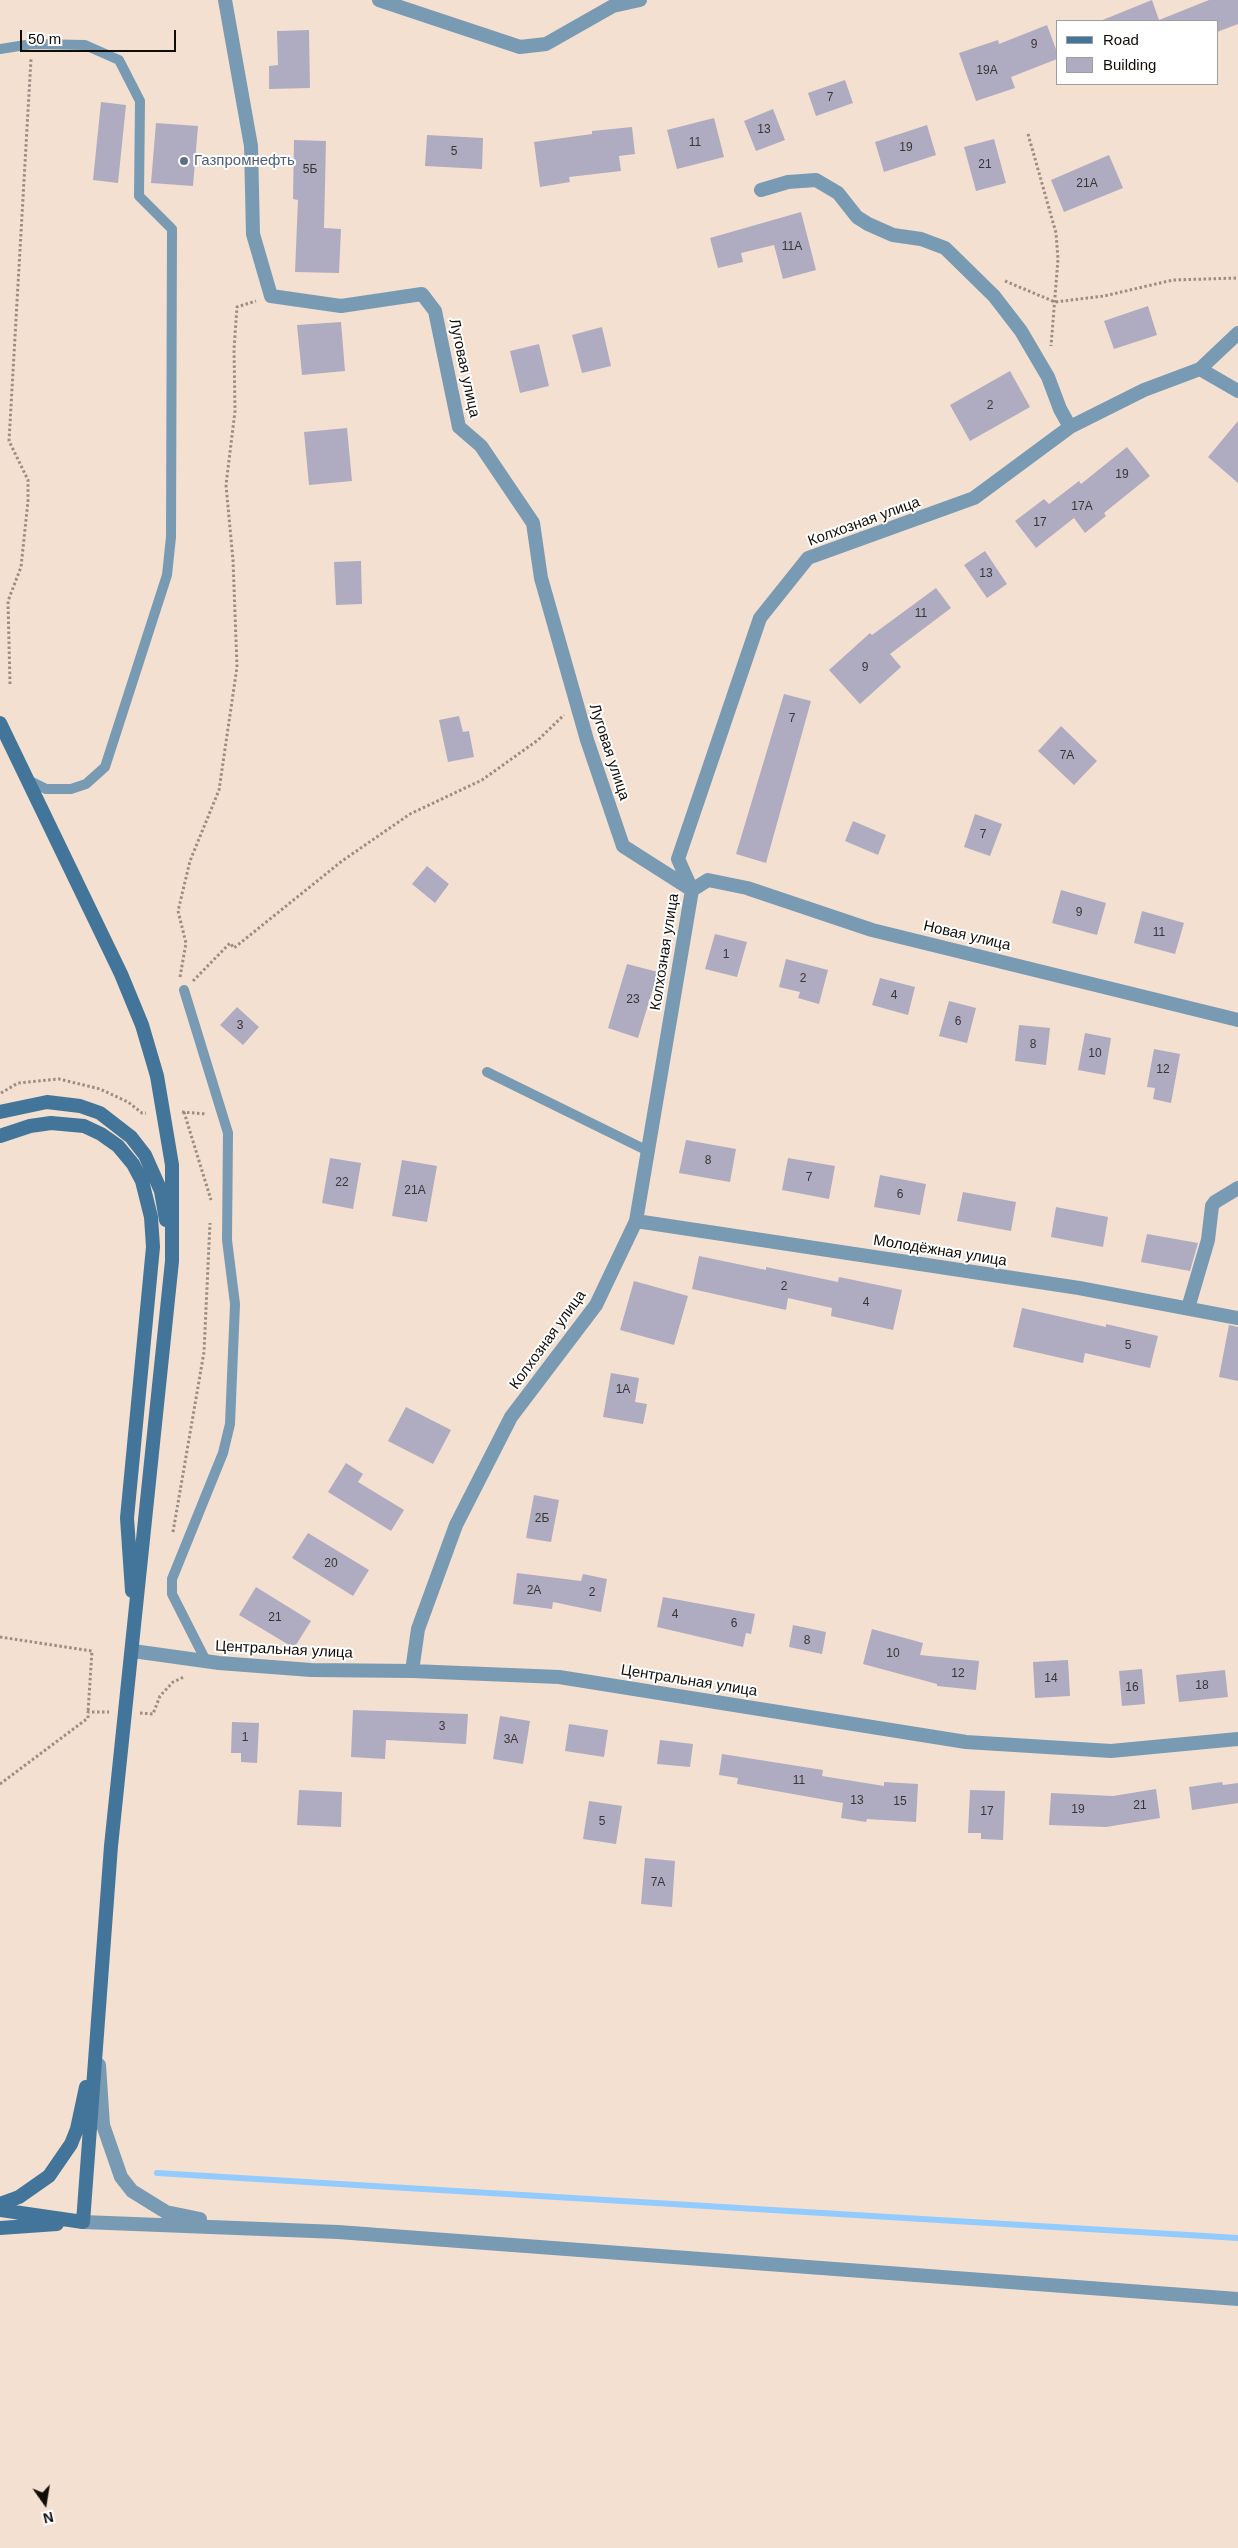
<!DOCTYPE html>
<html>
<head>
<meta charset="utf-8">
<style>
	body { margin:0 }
	#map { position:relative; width:1238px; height:2548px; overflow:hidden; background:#f3e0d1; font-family:Helvetica,sans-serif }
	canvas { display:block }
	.legend { position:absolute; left:1056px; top:20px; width:162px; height:65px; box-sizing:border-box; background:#fff; border:1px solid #a09e9c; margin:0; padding:6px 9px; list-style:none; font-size:15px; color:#120c07 }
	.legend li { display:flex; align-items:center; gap:10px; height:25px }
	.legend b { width:25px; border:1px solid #a09e9c }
	.north { position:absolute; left:20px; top:2478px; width:50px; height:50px; -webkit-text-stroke:4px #fff; paint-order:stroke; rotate:167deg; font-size:14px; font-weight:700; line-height:20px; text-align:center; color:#120c07 }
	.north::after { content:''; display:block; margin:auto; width:18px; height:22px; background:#120c07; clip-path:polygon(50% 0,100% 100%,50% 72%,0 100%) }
	.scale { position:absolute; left:20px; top:30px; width:156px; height:22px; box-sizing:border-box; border:2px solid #120c07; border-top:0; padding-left:6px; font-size:15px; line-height:18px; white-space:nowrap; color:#120c07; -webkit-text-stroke:4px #fff; paint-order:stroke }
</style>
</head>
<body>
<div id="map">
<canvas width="1238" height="2548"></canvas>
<ul class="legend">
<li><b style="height:6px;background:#427599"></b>Road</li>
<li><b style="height:14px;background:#afacc1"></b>Building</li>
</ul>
<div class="north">N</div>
<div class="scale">50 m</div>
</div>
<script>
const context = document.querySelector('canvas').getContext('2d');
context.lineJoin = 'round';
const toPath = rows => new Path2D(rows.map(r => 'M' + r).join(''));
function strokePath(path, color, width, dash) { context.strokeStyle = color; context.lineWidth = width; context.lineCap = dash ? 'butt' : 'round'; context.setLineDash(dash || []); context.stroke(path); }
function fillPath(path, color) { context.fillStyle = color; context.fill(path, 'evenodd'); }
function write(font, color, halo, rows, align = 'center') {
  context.font = font + ' Helvetica,sans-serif'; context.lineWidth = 4; context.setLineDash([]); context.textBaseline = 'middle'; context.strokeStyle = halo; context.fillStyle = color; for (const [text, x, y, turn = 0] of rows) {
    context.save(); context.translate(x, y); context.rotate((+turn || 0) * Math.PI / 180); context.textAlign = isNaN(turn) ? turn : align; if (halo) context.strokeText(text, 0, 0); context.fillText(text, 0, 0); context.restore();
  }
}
strokePath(toPath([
	[157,2173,1238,2238]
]), '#93cbfe', 6);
fillPath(toPath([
	[1152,0,1159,20,1209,0,1238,0,1238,24,1217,32,1217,21,1100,21],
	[1047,25,1057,52,1057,59,1011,77,1015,88,976,101,959,53,998,40,999,44],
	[309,30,310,88,269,89,269,66,278,65,277,31],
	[845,80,853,103,816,116,808,93],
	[101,102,126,105,118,183,93,180],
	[773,109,785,140,756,151,744,121],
	[714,118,724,157,677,169,667,130],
	[156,123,198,126,193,186,151,183],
	[927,125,936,155,884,172,875,142],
	[632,127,635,154,619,156,621,171,569,177,570,182,540,187,534,142,592,134,592,131],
	[427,135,483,138,482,169,425,166],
	[994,139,1006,183,976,191,964,147],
	[294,140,326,141,324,228,341,229,339,273,295,272,298,200,293,199],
	[1109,155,1123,188,1064,212,1051,180],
	[801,212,816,270,783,279,774,245,741,253,743,262,718,268,710,238],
	[1148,306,1157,335,1114,349,1104,321],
	[341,322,345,371,302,375,297,325],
	[602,327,611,366,582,373,572,335],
	[539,344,549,386,520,393,510,351],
	[1010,371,1030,407,970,441,950,405],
	[1238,421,1238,483,1208,457],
	[347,428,352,481,309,485,304,432],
	[1127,447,1150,476,1104,513,1106,516,1085,533,1074,518,1036,548,1015,521,1044,499,1049,504,1079,481,1081,484],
	[985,551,1007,584,987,598,964,565],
	[361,561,362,604,336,605,334,562],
	[936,588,951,608,890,654,901,667,860,704,829,670,870,633,872,635],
	[784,694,811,701,766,863,736,854],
	[459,716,463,732,469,731,474,757,448,762,439,720],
	[1061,726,1097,761,1074,785,1038,751],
	[975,814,1002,824,990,856,964,847],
	[853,821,886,835,878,855,845,841],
	[427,866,449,884,435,903,412,884],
	[1061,890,1106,903,1097,935,1052,923],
	[1142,911,1184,923,1175,954,1134,943],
	[715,934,747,942,737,977,705,969],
	[786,959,828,970,819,1004,798,998,800,992,779,987],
	[627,964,658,972,638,1038,608,1028],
	[880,978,915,987,908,1015,872,1005],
	[949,1001,976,1008,967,1043,939,1036],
	[237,1007,259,1027,243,1045,220,1025],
	[1019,1025,1050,1028,1046,1065,1015,1061],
	[1085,1033,1111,1038,1105,1075,1078,1070],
	[1154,1049,1180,1054,1171,1103,1153,1099,1155,1088,1147,1087],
	[686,1140,736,1149,730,1182,679,1173],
	[330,1158,361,1163,353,1209,322,1203],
	[788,1158,835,1166,829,1199,782,1190],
	[402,1160,437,1166,427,1222,392,1216],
	[880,1175,926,1184,920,1215,874,1207],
	[963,1192,1016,1202,1011,1231,957,1221],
	[1056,1207,1108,1217,1103,1247,1051,1237],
	[1147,1234,1198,1243,1190,1271,1141,1262],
	[699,1256,766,1270,766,1267,838,1282,839,1277,902,1290,893,1330,831,1316,832,1308,788,1298,786,1310,692,1289],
	[634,1281,688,1296,674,1345,620,1330],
	[1022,1308,1106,1327,1106,1324,1158,1336,1150,1368,1085,1353,1083,1363,1013,1347],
	[1229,1325,1238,1327,1238,1381,1219,1377],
	[611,1373,639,1378,635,1402,647,1404,643,1424,603,1417],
	[406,1407,451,1430,433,1464,388,1441],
	[346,1463,363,1474,358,1482,404,1510,391,1531,328,1492],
	[534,1495,559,1500,551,1542,526,1538],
	[308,1533,369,1570,353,1596,292,1558],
	[517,1573,581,1581,583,1574,607,1579,601,1612,553,1602,552,1609,513,1604],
	[256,1587,311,1621,294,1648,239,1615],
	[663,1597,755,1614,751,1634,746,1633,743,1647,657,1627],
	[793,1625,826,1632,822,1654,789,1647],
	[872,1629,923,1643,920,1655,979,1661,976,1690,937,1686,937,1684,863,1664],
	[1068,1660,1070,1696,1035,1698,1033,1662],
	[1142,1669,1145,1704,1122,1706,1119,1671],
	[1225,1670,1228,1697,1179,1702,1176,1675],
	[353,1710,468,1714,466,1744,386,1740,385,1759,351,1757],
	[500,1716,530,1721,523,1764,493,1759],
	[232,1722,259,1723,257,1763,241,1762,241,1753,231,1753],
	[569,1724,608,1730,604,1757,565,1751],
	[660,1740,693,1744,690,1767,657,1764],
	[722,1754,823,1770,822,1776,884,1786,884,1782,918,1784,916,1822,867,1819,866,1822,841,1818,843,1803,737,1784,738,1778,719,1775],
	[1222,1782,1223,1785,1238,1783,1238,1803,1192,1810,1189,1787],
	[1156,1789,1160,1818,1106,1827,1049,1825,1051,1793,1113,1796],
	[299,1790,342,1792,341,1827,297,1825],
	[970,1790,1005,1791,1003,1840,981,1839,981,1833,968,1833],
	[589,1801,622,1806,616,1844,583,1839],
	[645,1858,675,1861,672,1907,641,1904]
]), '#afacc1');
strokePath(toPath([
	[1028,134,1056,233,1058,259,1051,346],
	[1005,281,1055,302,1104,296,1173,280,1238,278],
	[10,684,8,601,21,567,28,501,28,480,9,441,31,59],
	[180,977,186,943,178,911,190,861,219,790,237,667,233,560,226,485,235,411,234,349,237,307,256,301],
	[193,981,230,943,234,948,342,861,410,814,482,780,538,740,564,715],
	[1,1093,18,1083,59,1079,100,1089,128,1102,142,1113,146,1113],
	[182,1112,206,1114],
	[184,1112,211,1200],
	[173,1532,204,1352,210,1223],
	[0,1637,92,1651,88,1712],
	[140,1713,153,1714,160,1696,173,1682,184,1677],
	[0,1784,88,1718,88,1712,109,1712]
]), '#9b8d82', 3, [2.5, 2.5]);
strokePath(toPath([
	[0,49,32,44,85,45,119,60,140,101,139,196,172,229,171,537,167,575,105,767,86,784,71,789,46,789,28,780],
	[184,990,228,1133,227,1240,235,1304,230,1424,223,1453,172,1579,172,1594,206,1661],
	[487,1072,648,1151]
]), '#799ab3', 10);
strokePath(toPath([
	[225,0,251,146,253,234,271,296,341,306,422,294,435,311,459,427,481,446,533,523,541,578,587,740,623,846,692,890,708,880,747,888,872,930,1238,1020],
	[379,0,520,47,546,44,613,6,640,0],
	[761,190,788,182,816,180,838,193,857,217,868,224,893,235,921,239,945,248,994,296,1021,331,1048,377,1060,409,1070,427],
	[1200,369,1238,391],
	[636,1221,1079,1288,1238,1318],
	[1188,1308,1208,1240,1212,1206,1215,1202,1238,1188],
	[133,1651,219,1663,311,1670,412,1671,559,1677,966,1742,1111,1751,1238,1739],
	[412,1671,418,1629,456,1525,511,1417,596,1305,636,1221,692,890,678,859,760,618,808,558,974,498,1070,427,1144,390,1200,369,1238,333]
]), '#799ab3', 14);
strokePath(toPath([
	[99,2065,103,2125,121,2177,132,2191,166,2212,200,2219],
	[83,2222,338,2232,1238,2299]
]), '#799ab3', 14);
strokePath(toPath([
	[0,723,121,974,142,1025,157,1076,172,1165,172,1261,111,1846,83,2222],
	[0,1112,47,1102,80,1106,100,1113,131,1137,145,1155,161,1191,166,1220],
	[0,1136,30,1126,51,1123,84,1126,101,1134,118,1146,133,1164,142,1181,151,1217,153,1247,127,1518,132,1591],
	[0,2204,19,2197,49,2176,71,2144,77,2129,86,2087],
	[0,2210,83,2222],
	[0,2228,57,2224]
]), '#427599', 14);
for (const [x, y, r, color] of [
	[184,161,5,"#5c6f8a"]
]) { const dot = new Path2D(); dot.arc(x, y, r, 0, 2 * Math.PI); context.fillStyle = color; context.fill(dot); strokePath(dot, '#fff', 2); }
write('12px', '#393436', null, [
	["9",1034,45],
	["19А",987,71],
	["7",830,98],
	["13",764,130],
	["11",695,143],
	["19",906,148],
	["5",454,152],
	["21",985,165],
	["5Б",310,170],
	["21А",1087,184],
	["11А",792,247],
	["2",990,406],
	["19",1122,475],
	["17А",1082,507],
	["17",1040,523],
	["13",986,574],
	["11",921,614],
	["9",865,668],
	["7",792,719],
	["7А",1067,756],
	["7",983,835],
	["9",1079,913],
	["11",1159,933],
	["1",726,955],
	["2",803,979],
	["4",894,996],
	["23",633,1000],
	["6",958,1022],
	["3",240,1026],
	["8",1033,1045],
	["10",1095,1054],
	["12",1163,1070],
	["8",708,1161],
	["7",809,1178],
	["22",342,1183],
	["21А",415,1191],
	["6",900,1195],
	["2",784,1287],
	["4",866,1303],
	["5",1128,1346],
	["1А",623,1390],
	["2Б",542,1519],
	["20",331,1564],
	["2А",534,1591],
	["2",592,1593],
	["4",675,1615],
	["21",275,1618],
	["6",734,1624],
	["8",807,1641],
	["10",893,1654],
	["12",958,1674],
	["14",1051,1679],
	["18",1202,1686],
	["16",1132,1688],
	["3",442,1727],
	["1",245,1738],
	["3А",511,1740],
	["11",799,1781],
	["13",857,1801],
	["15",900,1802],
	["21",1140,1806],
	["19",1078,1810],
	["17",987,1812],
	["5",602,1822],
	["7А",658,1883]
]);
write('15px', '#4e5e75', '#fff', [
	["Газпромнефть",194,161]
], 'left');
write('15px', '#120c07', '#fff', [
	["Луговая улица",464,368,78],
	["Колхозная улица",864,522,-20],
	["Луговая улица",609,752,72],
	["Новая улица",967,936,13],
	["Колхозная улица",665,952,-81],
	["Молодёжная улица",940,1251,9],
	["Колхозная улица",548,1340,-54],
	["Центральная улица",284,1650,3],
	["Центральная улица",689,1681,9]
]);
</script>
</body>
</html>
